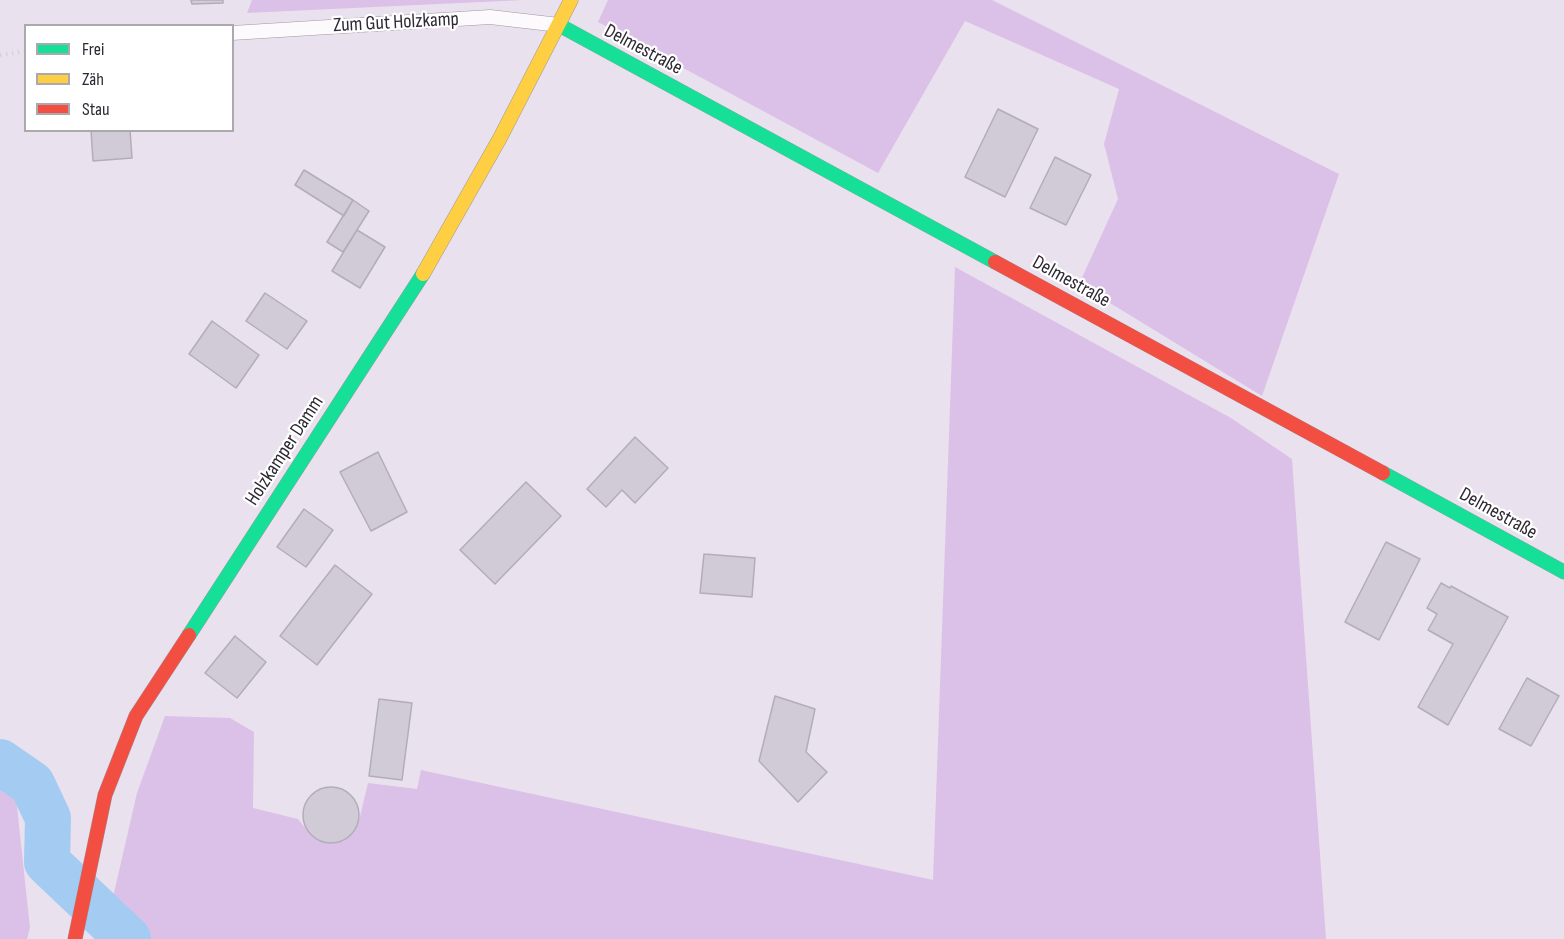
<!DOCTYPE html>
<html>
<head>
<meta charset="utf-8">
<style>
	body { margin:0 }
	#map { position:relative; width:1564px; height:939px; overflow:hidden; background:#eae1ee; font-family:"Sofia Sans Condensed",sans-serif }
	canvas { display:block }
	.legend { position:absolute; left:24px; top:24px; width:210px; height:108px; box-sizing:border-box; background:#fff; border:2px solid #aba9ad; margin:0; padding:8px 10px; list-style:none; font-size:18px; color:#2e2832 }
	.legend li { display:flex; align-items:center; gap:12px; height:30px }
	.legend b { width:30px; border:2px solid #aba9ad }
</style>
</head>
<body>
<div id="map">
<canvas width="1564" height="939"></canvas>
<ul class="legend">
<li><b style="height:8px;background:#16e098"></b>Frei</li>
<li><b style="height:8px;background:#ffcf43"></b>Zäh</li>
<li><b style="height:8px;background:#f24e42"></b>Stau</li>
</ul>
</div>
<script>
const context = document.querySelector('canvas').getContext('2d');
context.lineJoin = 'round';
function fillPath(path, color) { context.fillStyle = color; context.fill(path, 'evenodd'); }
const toPath = rows => new Path2D(rows.map(r => 'M' + r).join(''));
function strokePath(path, color, width, dash) { context.strokeStyle = color; context.lineWidth = width; context.lineCap = dash ? 'butt' : 'round'; context.setLineDash(dash || []); context.stroke(path); }
function write(font, color, halo, rows, align = 'center') {
  context.font = font + ' "Sofia Sans Condensed",sans-serif'; context.lineWidth = 4.5; context.setLineDash([]); context.textBaseline = 'middle'; context.strokeStyle = halo; context.fillStyle = color; for (const [text, x, y, turn = 0] of rows) {
    context.save(); context.translate(x, y); context.rotate((+turn || 0) * Math.PI / 180); context.textAlign = isNaN(turn) ? turn : align; if (halo) context.strokeText(text, 0, 0); context.fillText(text, 0, 0); context.restore();
  }
}
fillPath(toPath([
	[252,0,524,0,247,13],
	[608,0,992,0,1339,174,1262,396,1079,284,1118,199,1104,144,1119,89,965,21,878,173,598,22],
	[955,267,1231,418,1292,459,1326,939,140,939,110,910,137,793,165,716,230,718,254,732,253,808,298,819,312,836,322,842,333,843,343,841,352,834,358,825,368,783,417,789,421,770,933,880],
	[0,781,15,788,30,928,27,939,0,939]
]), '#dbc1e7');
strokePath(toPath([
	[0,762,32,784,48,818,47,862,128,939]
]), '#a4ccf2', 46);
const building = toPath([
	[191,0,223,0,223,3,192,4,191,0],
	[998,109,1038,129,1005,197,965,177,998,109],
	[91,130,130,130,132,158,93,161,91,130],
	[1055,157,1091,175,1066,225,1030,208,1055,157],
	[304,170,353,200,344,216,295,185,304,170],
	[353,200,369,211,343,252,327,242,353,200],
	[357,230,385,247,360,288,332,271,357,230],
	[265,293,307,321,287,349,246,321,265,293],
	[212,321,259,355,236,388,189,354,212,321],
	[635,437,668,468,635,503,622,490,606,507,587,489,635,437],
	[378,452,407,512,371,531,340,472,378,452],
	[526,482,561,516,495,584,460,550,526,482],
	[304,509,333,530,306,567,277,547,304,509],
	[1386,542,1420,559,1379,640,1345,622,1386,542],
	[704,554,755,558,752,597,700,593,704,554],
	[335,565,372,594,317,665,280,636,335,565],
	[1441,583,1450,588,1451,586,1508,617,1448,725,1418,707,1453,644,1428,630,1437,614,1427,608,1441,583],
	[235,636,266,662,237,698,205,673,235,636],
	[1527,678,1559,696,1531,746,1499,729,1527,678],
	[775,696,815,709,806,752,827,772,798,802,759,761,775,696],
	[379,699,412,703,402,780,369,776,379,699],
	'303 815a28 28 0 1 1 56 0a28 28 0 1 1-56 0Z'
]);
fillPath(building, '#d0cbd6');
strokePath(building, '#b2adb8', 1.5);
const lane = toPath([
	[232,33,490,17,559,25]
]);
const fast = toPath([
	[559,25,995,262],
	[1383,473,1564,572],
	[189,635,423,274]
]);
const slow = toPath([
	[423,274,500,138,571,0]
]);
const jam = toPath([
	[995,262,1383,473],
	[75,939,105,795,136,716,189,635]
]);
strokePath(lane, '#9e97a1', 15);
strokePath(fast, '#9e97a1', 15);
strokePath(slow, '#9e97a1', 15);
strokePath(jam, '#9e97a1', 15);
strokePath(toPath([
	[0,55,26,51]
]), '#d6d3d8', 4, [1.5, 4.5]);
strokePath(lane, '#fcfafc', 14);
strokePath(fast, '#16e098', 14);
strokePath(slow, '#ffcf43', 14);
strokePath(jam, '#f24e42', 14);
write('20px', '#2e2832', '#fff', [
	["Zum Gut Holzkamp",396,23,-3],
	["Delmestraße",643,50,28],
	["Delmestraße",1071,282,29],
	["Holzkamper Damm",285,451,-57],
	["Delmestraße",1498,514,29]
]);
</script>
</body>
</html>
